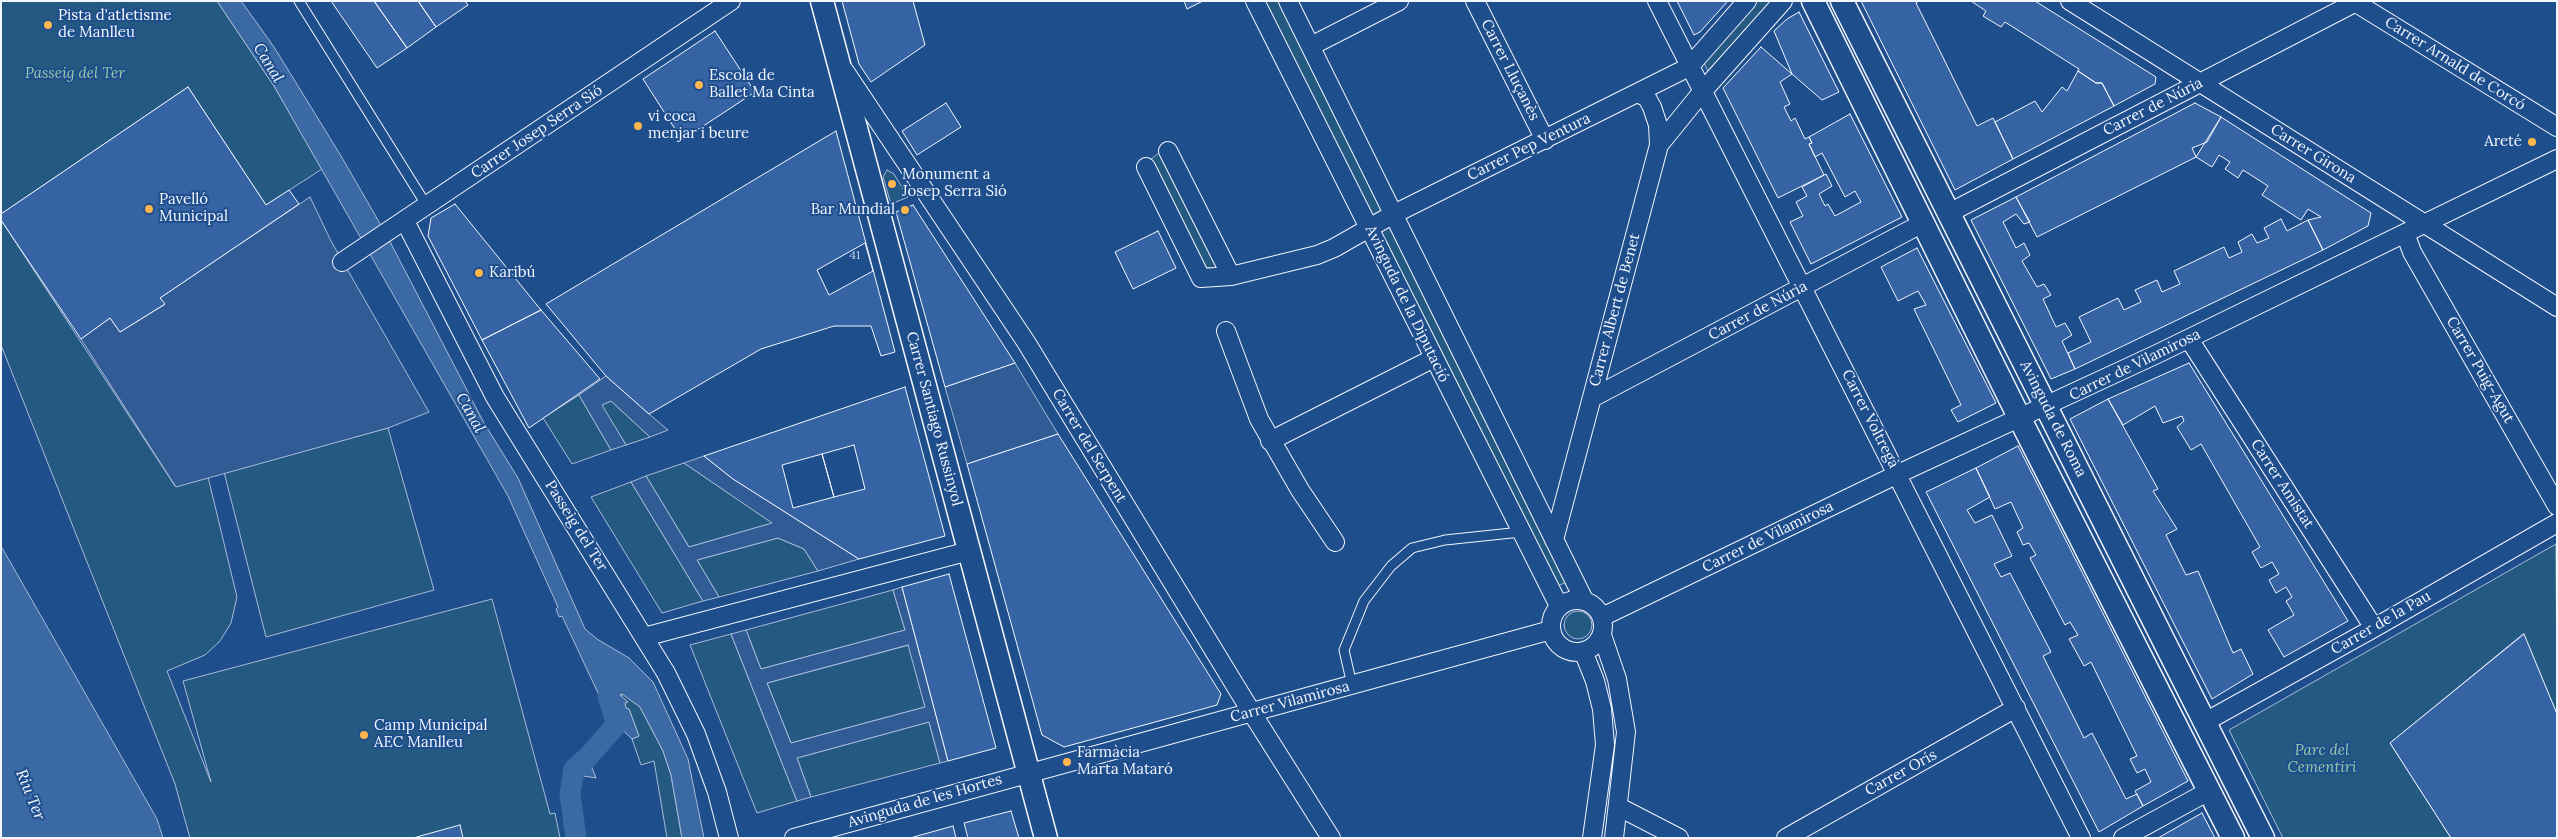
<!DOCTYPE html>
<html>
<head>
<meta charset="utf-8">
<style>
	body { margin:0 }
	#map { position:relative; width:2558px; height:839px; overflow:hidden; background:#1f4e8c; font-family:Lora,serif }
	canvas { display:block }
	.frame { position:absolute; inset:0; border:2px solid #f2f6ff; pointer-events:none }
</style>
</head>
<body>
<div id="map">
<canvas width="2558" height="839"></canvas>
<div class="frame"></div>
</div>
<script>
const context = document.querySelector('canvas').getContext('2d');
context.lineJoin = 'round';
function fillPath(path, color) { context.fillStyle = color; context.fill(path, 'evenodd'); }
const toPath = rows => new Path2D(rows.map(r => 'M' + r).join(''));
function strokePath(path, color, width, dash) { context.strokeStyle = color; context.lineWidth = width; context.lineCap = dash ? 'butt' : 'round'; context.setLineDash(dash || []); context.stroke(path); }
function write(font, color, halo, rows, align = 'center') {
  context.font = font + ' Lora,serif'; context.lineWidth = 4; context.setLineDash([]); context.textBaseline = 'middle'; context.strokeStyle = halo; context.fillStyle = color; for (const [text, x, y, turn = 0] of rows) {
    context.save(); context.translate(x, y); context.rotate((+turn || 0) * Math.PI / 180); context.textAlign = isNaN(turn) ? turn : align; if (halo) context.strokeText(text, 0, 0); context.fillText(text, 0, 0); context.restore();
  }
}
const green = toPath([
	[1,1,217,1,274,86,322,169,266,205,188,87,1,214,1,1],
	[1264,1,1280,1,1384,212,1373,218,1264,1],
	[1757,1,1772,1,1708,71,1704,63,1757,1],
	[1159,153,1218,268,1206,268,1151,159,1159,153],
	[887,170,894,174,908,197,891,204,883,177,887,170],
	[1,220,175,486,208,477,237,597,231,623,220,641,205,655,167,671,211,782,183,681,492,599,550,814,555,813,560,838,190,838,175,784,1,345,1,220],
	[1389,225,1567,582,1555,587,1379,231,1389,225],
	[579,395,611,450,572,464,543,418,579,395],
	[611,401,650,437,626,445,601,405,611,401],
	[388,428,434,590,266,637,224,472,388,428],
	[684,463,773,523,689,547,646,476,684,463],
	[631,482,703,601,662,613,591,497,631,482],
	[778,538,804,549,818,571,719,597,697,560,778,538],
	[2556,544,2557,714,2523,634,2390,743,2451,838,2283,838,2229,730,2556,544],
	[893,590,905,630,761,669,746,630,893,590],
	'1564 625a14 14 0 1 1 28 0a14 14 0 1 1-28 0Z',
	[731,634,797,801,757,813,690,645,731,634],
	[909,645,925,707,791,743,767,683,909,645],
	[622,693,640,707,663,751,671,775,682,838,667,838,654,761,641,765,632,739,639,736,629,709,626,708,625,703,628,702,621,698,622,693],
	[929,722,940,763,811,797,797,758,929,722]
]);
fillPath(green, '#245a82');
strokePath(green, '#a8bbd7', 1);
const parking = toPath([
	[310,197,331,241,429,412,388,428,176,487,81,339,110,318,120,332,164,305,160,298,310,197],
	[1015,363,1058,434,967,464,945,387,1015,363],
	[606,376,649,414,668,430,650,437,611,401,602,405,626,445,611,450,579,395,606,376],
	[704,456,733,479,859,559,818,571,804,549,778,538,697,560,719,597,703,601,631,482,646,476,689,547,772,523,684,463,704,456],
	[902,587,948,761,940,763,929,722,797,758,811,797,797,801,731,634,746,630,761,669,905,630,893,590,902,587],
	[908,645,925,707,791,743,767,683,908,645]
]);
fillPath(parking, '#305b95');
strokePath(parking, '#a8bbd7', 1);
const water = toPath([
	[217,1,241,1,274,47,341,156,386,234,484,423,518,478,585,629,597,639,629,658,653,682,688,759,704,838,682,838,671,775,663,751,640,707,622,694,620,695,628,702,625,703,626,708,629,709,639,736,632,739,603,711,605,708,562,616,559,617,556,609,558,607,508,496,274,86,217,1],
	[1,546,157,819,163,838,1,838,1,546],
	[588,757,596,778,577,775,575,815,580,815,585,838,573,838,562,794,564,782,572,759,588,757]
]);
fillPath(water, '#3b69a3');
strokePath(water, '#a8bbd7', 1);
strokePath(toPath([
	[576,838,570,794,574,769,588,757,617,724,608,697]
]), '#3b69a3', 21);
const building = toPath([
	[331,1,374,1,407,48,377,68,331,1],
	[374,1,418,1,436,27,407,48,374,1],
	[418,1,465,1,468,5,436,27,418,1],
	[842,1,913,1,925,45,871,82,859,64,842,1],
	[1184,1,1203,1,1187,9,1184,1],
	[1677,1,1728,1,1700,32,1694,35,1677,1],
	[1861,1,1919,1,1916,3,1977,126,1993,118,2013,159,1955,190,1861,1],
	[1971,1,2035,1,2156,77,2155,84,2114,106,2102,83,2096,83,2078,71,2079,69,2005,22,2001,27,1983,16,1986,11,1971,1],
	[1799,12,1839,92,1822,100,1792,74,1774,31,1787,19,1799,12],
	[715,31,755,92,682,140,643,79,715,31],
	[1761,47,1792,74,1780,82,1790,104,1784,107,1791,121,1795,118,1805,139,1809,137,1812,143,1809,144,1824,175,1778,198,1723,88,1761,47],
	[2078,71,2096,83,2102,83,2114,106,2013,159,1995,122,2035,101,2042,112,2062,87,2067,91,2078,71],
	[188,87,266,205,289,190,299,204,160,298,165,304,120,332,110,318,81,339,1,220,1,214,188,87],
	[946,103,961,127,917,155,902,131,946,103],
	[2195,103,2221,117,2207,142,2192,148,2196,157,2037,237,2016,197,2195,103],
	[1850,114,1902,217,1811,264,1790,222,1803,216,1796,202,1807,196,1802,187,1826,174,1832,186,1819,194,1825,206,1828,204,1835,216,1861,202,1855,191,1845,197,1822,153,1815,157,1809,144,1812,143,1809,137,1850,114],
	[2221,117,2371,213,2368,226,2323,250,2308,220,2321,217,2308,209,2301,220,2262,195,2268,186,2243,170,2238,178,2225,169,2230,162,2219,155,2212,167,2196,157,2221,117],
	[836,131,895,352,881,356,871,326,834,326,761,349,649,414,606,376,546,304,836,131],
	[2016,197,2030,222,2024,224,2016,214,2003,222,2016,248,2024,243,2030,255,2022,261,2037,287,2044,284,2051,295,2043,299,2056,327,2065,323,2072,335,2062,341,2075,369,2051,379,1971,220,2016,197],
	[455,204,541,310,482,340,428,236,431,218,455,204],
	[913,205,1015,363,945,387,896,212,913,205],
	[2281,219,2287,231,2308,220,2323,250,2075,369,2068,353,2091,342,2079,317,2118,298,2124,310,2141,302,2135,290,2157,280,2162,292,2180,284,2174,271,2224,247,2229,258,2242,252,2238,242,2252,234,2257,243,2269,238,2264,228,2281,219],
	[1158,231,1176,268,1133,289,1115,252,1158,231],
	[865,243,873,271,829,295,817,270,865,243],
	[1917,248,1996,403,1958,422,1951,410,1961,405,1914,309,1926,305,1918,291,1898,301,1881,267,1917,248],
	[541,310,600,379,529,428,482,340,541,310],
	[2189,363,2348,621,2284,657,2268,630,2294,615,2286,601,2292,597,2286,587,2276,593,2269,580,2279,574,2272,562,2261,568,2252,552,2260,547,2201,444,2191,450,2177,427,2184,421,2182,416,2163,423,2155,406,2123,425,2108,399,2189,363],
	[905,387,945,536,859,559,733,479,704,456,905,387],
	[2108,399,2158,489,2153,491,2177,529,2166,535,2186,575,2198,571,2233,653,2241,649,2253,674,2212,699,2070,419,2108,399],
	[1058,434,1221,694,1217,705,1064,747,1042,735,967,464,1058,434],
	[854,445,865,489,834,497,822,454,854,445],
	[2018,446,2188,781,2143,806,2135,791,2151,782,2145,769,2137,773,2130,759,2137,756,2091,662,2084,666,2069,639,2078,635,2070,622,2065,625,2030,558,2036,555,2029,543,2023,545,2017,532,2023,528,2011,502,1995,509,1976,468,2018,446],
	[822,454,834,497,793,508,782,465,822,454],
	[1976,468,1990,497,1967,510,1975,523,1992,515,2012,556,1994,564,2001,577,2010,573,2051,652,2043,656,2084,738,2092,733,2126,799,2137,794,2143,806,2099,832,1926,492,1976,468],
	[949,574,996,748,948,761,902,587,949,574],
	[2524,634,2557,714,2557,838,2451,838,2390,743,2524,634],
	[1011,811,1019,838,968,838,964,823,1011,811],
	[2202,813,2215,838,2158,838,2202,813],
	[460,825,463,838,413,838,460,825],
	[953,826,956,838,910,838,953,826]
]);
fillPath(building, '#3563a3');
strokePath(building, '#f2f6ff', 1);
const service = toPath([
	[299,1,427,206],
	[1352,685,1344,650,1364,601,1391,566,1412,548,1445,540,1521,532]
]);
const minor = toPath([
	[1255,1,1559,606],
	[1288,1,1584,600],
	[1475,1,1545,140],
	[1657,1,2081,838],
	[2070,1,2557,307],
	[2353,1,2557,127],
	[1311,46,1399,1],
	[844,70,1026,342,1252,713,1331,838],
	[1638,93,1647,98,1652,107,1658,125,1659,145],
	[1168,151,1231,276],
	[1146,167,1201,278,1231,276,1317,255,1334,248,1392,215,1689,67,1747,1],
	[1949,213,2358,1],
	[405,221,495,397,666,673,696,734,717,792,729,838],
	[2405,233,2412,252,2557,506],
	[342,262,731,1],
	[1226,331,1259,419,1300,490,1335,542],
	[2189,339,2374,628],
	[1592,398,1923,223],
	[1270,441,1434,358],
	[1554,540,1659,145,1702,92,1783,1],
	'1551 626a26 26 0 1 1 52 0a26 26 0 1 1-52 0Z',
	[1602,617,1898,474,2157,354,2557,159],
	[1602,635,1617,679,1626,732,1614,838],
	[644,637,969,551],
	[1583,651,1595,681,1602,709,1605,745,1592,838],
	[2205,722,2374,628,2557,523],
	[1619,807,1679,838],
	[794,838,1551,630],
	[1786,838,2016,708],
	[2123,838,2209,791]
]);
const tertiary = toPath([
	[822,1,1046,838],
	[1813,1,2020,419,2233,838],
	[1842,1,2263,838]
]);
strokePath(service, '#f2f6ff', 11);
strokePath(minor, '#f2f6ff', 20);
strokePath(tertiary, '#f2f6ff', 25);
strokePath(service, '#1f4e8c', 9);
strokePath(minor, '#1f4e8c', 18);
strokePath(tertiary, '#1f4e8c', 22);
for (const [x, y, r, color] of [
	[48,25,5,"#ffb74d"],
	[699,85,5,"#ffb74d"],
	[638,126,5,"#ffb74d"],
	[2532,142,5,"#ffb74d"],
	[892,184,5,"#ffb74d"],
	[149,209,5,"#ffb74d"],
	[905,210,5,"#ffb74d"],
	[479,273,5,"#ffb74d"],
	[364,735,5,"#ffb74d"],
	[1067,762,5,"#ffb74d"]
]) { const dot = new Path2D(); dot.arc(x, y, r, 0, 2 * Math.PI); context.fillStyle = color; context.fill(dot); strokePath(dot, '#1f4e8c', 2); }
write('12px', '#c3d1e8', null, [
	["41",855,256]
]);
write('15px', '#f2f6ff', '#1f4e8c', [
	["Pista d'atletisme",58,16],
	["de Manlleu",58,33],
	["Escola de",709,76],
	["Ballet Ma Cinta",709,93],
	["vi coca",648,117],
	["menjar i beure",648,134],
	["Areté",2522,142,"right"],
	["Monument a",902,175],
	["Josep Serra Sió",902,192],
	["Pavelló",159,200],
	["Municipal",159,217],
	["Bar Mundial",895,210,"right"],
	["Karibú",489,273],
	["Camp Municipal",374,726],
	["AEC Manlleu",374,743],
	["Farmàcia",1077,753],
	["Marta Mataró",1077,770]
], 'left');
write('15px', '#f2f6ff', '#1f4e8c', [
	["Carrer Arnald de Corcó",2455,64,32],
	["Carrer Lluçanès",1510,70,63],
	["Carrer de Núria",2153,107,-27],
	["Carrer Josep Serra Sió",537,132,-34],
	["Carrer Pep Ventura",1529,147,-26],
	["Carrer Girona",2313,154,32],
	["Avinguda de la Diputació",1407,304,64],
	["Carrer Albert de Benet",1615,310,-75],
	["Carrer de Núria",1758,311,-28],
	["Carrer de Vilamirosa",2135,365,-26],
	["Carrer Puig-Agut",2480,370,60],
	["Carrer Santiago Russinyol",934,419,75],
	["Carrer Voltregà",1870,419,63],
	["Avinguda de Roma",2053,419,63],
	["Carrer del Serpent",1089,446,59],
	["Carrer Amistat",2282,484,57],
	["Passeig del Ter",576,526,58],
	["Carrer de Vilamirosa",1768,537,-26],
	["Carrer de la Pau",2381,623,-30],
	["Carrer Vilamirosa",1290,702,-15],
	["Carrer Orís",1901,773,-29],
	["Avinguda de les Hortes",925,801,-16]
]);
write('italic 15px', '#97c8a6', '#1f4e8c', [
	["Passeig del Ter",75,74],
	["Parc del",2322,751],
	["Cementiri",2322,768]
]);
write('italic 16px', '#f2f6ff', '#1f4e8c', [
	["Canal",268,63,59],
	["Canal",470,413,61],
	["Riu Ter",30,795,68]
]);
</script>
</body>
</html>
